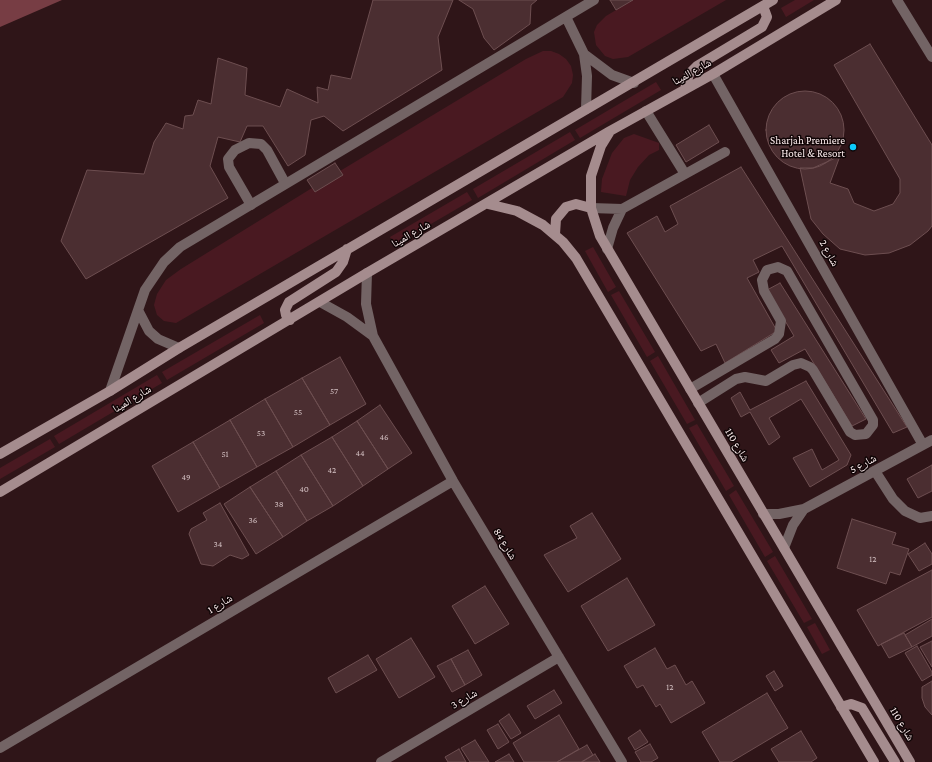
<!DOCTYPE html>
<html>
<head>
<meta charset="utf-8">
<style>
	body { margin:0 }
	canvas { display:block; background:#2f1518 }
</style>
</head>
<body>
<canvas width="932" height="762"></canvas>
<script>
const context = document.querySelector('canvas').getContext('2d');
context.lineJoin = 'round';
function fillPath(path, color) { context.fillStyle = color; context.fill(path, 'evenodd'); }
const toPath = rows => new Path2D(rows.map(r => 'M' + r).join(''));
function strokePath(path, color, width, dash) { context.strokeStyle = color; context.lineWidth = width; context.lineCap = dash ? 'butt' : 'round'; context.setLineDash(dash || []); context.stroke(path); }
function write(font, color, halo, rows, align = 'center') {
  context.font = font + ' "Crimson Pro","Noto Naskh Arabic",serif'; context.lineWidth = 3; context.setLineDash([]); context.textBaseline = 'middle'; context.strokeStyle = halo; context.fillStyle = color; for (const [text, x, y, turn = 0] of rows) {
    context.save(); context.translate(x, y); context.rotate((+turn || 0) * Math.PI / 180); context.textAlign = isNaN(turn) ? turn : align; if (halo) context.strokeText(text, 0, 0); context.fillText(text, 0, 0); context.restore();
  }
}
fillPath(toPath([
	[633,0,726,0,628,57,613,59,605,56,596,45,594,32,597,25,606,16],
	[795,0,814,0,786,17,781,8],
	[543,51,551,51,559,54,566,59,571,66,573,75,572,83,563,97,176,323,164,321,157,315,154,305,157,294,166,280,181,269,312,188,315,192,340,171,526,59],
	[656,82,661,90,580,138,575,130],
	[570,132,575,140,478,198,473,189],
	[634,134,659,143,659,150,649,155,638,167,630,180,626,196,601,192,602,179,612,153,624,138],
	[467,192,472,200,395,245,390,237],
	[593,247,616,287,608,292,585,251],
	[619,291,655,352,647,357,611,295],
	[260,315,264,323,167,380,162,372],
	[658,356,695,420,687,424,650,361],
	[157,375,162,383,59,444,54,436],
	[697,424,734,486,726,491,689,428],
	[50,439,55,447,0,479,0,468],
	[736,490,773,552,765,557,729,495],
	[775,556,812,619,804,623,767,561],
	[815,623,830,650,822,654,807,627]
]), '#491921');
fillPath(toPath([
	[0,0,62,0,0,27]
]), '#773d44');
const building = toPath([
	[373,0,453,0,438,37,442,70,343,131,324,116,311,120,305,155,288,166,263,126,247,126,240,142,218,137,210,166,228,198,86,279,61,241,87,170,144,174,154,142,166,123,183,129,185,116,193,115,198,100,211,104,218,58,247,68,245,95,280,107,287,89,318,103,317,87,328,90,331,75,351,79,373,0],
	[459,0,537,0,531,5,530,24,494,50,484,38,473,9,459,0],
	[610,0,633,0,616,10,610,0],
	[870,44,932,145,932,226,928,231,910,245,889,253,865,255,840,249,823,234,811,219,800,168,813,168,840,156,830,183,848,189,854,203,874,211,893,204,900,193,900,179,834,65,870,44],
	'766 130a39 39 0 1 1 78 0a39 39 0 1 1-78 0Z',
	[709,125,719,142,686,162,676,145,709,125],
	[335,163,343,175,315,192,307,180,335,163],
	[741,167,907,427,893,433,782,246,753,260,759,272,747,278,777,331,725,363,716,344,701,351,627,233,657,216,665,232,678,224,670,206,741,167],
	[780,283,866,419,852,426,805,349,779,363,771,350,794,336,767,290,780,283],
	[340,357,366,404,330,425,302,378,340,357],
	[302,378,330,425,293,447,265,399,302,378],
	[806,381,851,455,847,465,810,487,793,458,812,449,822,470,839,460,801,399,769,418,780,437,769,445,750,412,741,417,731,398,740,392,750,410,806,381],
	[265,399,293,447,257,467,230,420,265,399],
	[380,405,412,453,388,469,357,421,380,405],
	[230,420,257,467,220,488,193,442,230,420],
	[357,421,388,469,363,486,332,437,357,421],
	[332,437,363,486,333,506,301,455,332,437],
	[193,442,220,488,178,512,152,466,193,442],
	[301,455,333,506,307,521,276,471,301,455],
	[932,465,932,491,918,498,907,479,932,465],
	[276,471,307,521,283,537,250,487,276,471],
	[250,487,283,537,256,554,224,504,250,487],
	[220,503,249,555,242,559,230,555,213,566,201,564,189,534,191,529,207,520,203,513,220,503],
	[592,513,621,559,568,592,544,555,577,538,570,526,592,513],
	[852,519,896,533,892,544,909,549,900,575,890,572,886,584,837,568,852,519],
	[925,543,932,554,932,564,919,571,908,554,925,543],
	[932,570,932,617,878,646,857,610,932,570],
	[627,578,655,625,608,651,581,606,627,578],
	[485,586,509,624,475,644,452,606,485,586],
	[932,619,932,636,912,647,905,635,932,619],
	[904,633,912,647,889,658,881,644,904,633],
	[411,638,435,677,399,698,376,659,411,638],
	[932,641,932,667,920,647,932,641],
	[917,646,932,672,932,675,922,681,905,653,917,646],
	[655,648,667,669,675,665,686,685,692,681,705,703,671,723,660,704,656,707,643,685,637,688,624,666,655,648],
	[468,650,482,675,465,685,451,659,468,650],
	[368,655,377,670,336,693,328,678,368,655],
	[451,659,465,685,452,692,437,666,451,659],
	[774,671,783,686,775,691,766,676,774,671],
	[932,681,932,715,925,707,922,698,922,687,932,681],
	[554,690,562,703,535,719,527,706,554,690],
	[767,693,788,728,731,762,720,762,702,732,767,693],
	[509,714,521,733,511,739,499,721,509,714],
	[559,715,579,749,557,762,524,762,513,743,559,715],
	[498,724,509,742,498,749,487,730,498,724],
	[640,730,648,742,635,750,628,738,640,730],
	[801,731,817,758,811,762,779,762,771,749,801,731],
	[475,740,489,762,470,762,461,748,475,740],
	[650,744,658,758,651,762,641,762,635,752,650,744],
	[587,745,593,755,581,762,557,762,587,745],
	[459,749,466,762,448,762,445,757,459,749],
	[509,754,514,762,495,762,509,754],
	[595,754,600,762,582,762,595,754]
]);
fillPath(building, '#4b2e31');
strokePath(building, '#6d4e50', 1);
strokePath(toPath([
	[646,111,685,174],
	[251,205,229,167,228,159,235,150,249,143,261,144,267,150,285,183],
	[591,208,622,209,725,152],
	[607,249,613,228,622,209],
	[690,389,775,339,779,334,781,321,764,291,762,280,767,270,778,267,787,271,873,420,873,425,866,434,855,435,850,432,813,370,810,367,801,363,793,365,766,381,745,377,736,379,698,403],
	[875,471,893,499,905,511,920,518,932,516]
]), '#736465', 10);
strokePath(toPath([
	[897,0,932,57],
	[566,17,584,54,587,76,586,109],
	[584,54,612,75,634,83],
	[713,74,923,445],
	[367,273,366,304,373,336,453,481,622,762],
	[320,302,347,317,373,336],
	[138,310,149,331,158,339,179,348],
	[110,391,145,290,164,262,180,247,594,0],
	[763,514,779,514,804,509,932,440],
	[784,548,793,525,804,509],
	[0,748,453,481],
	[381,762,559,657]
]), '#736465', 10);
strokePath(toPath([
	[685,89,689,74,697,66,762,27,767,17,763,6],
	[609,133,601,146,591,176,591,208,600,236,910,762],
	[488,204,517,211,543,225,563,242,576,258,874,762],
	[555,234,556,219,566,207,576,204,591,208],
	[290,320,286,315,285,310,289,302,336,272,343,262,347,249],
	[0,454,110,391,179,348,773,0],
	[0,492,367,273,610,131,713,74,836,0],
	[841,707,851,704,862,708,895,762]
]), '#a58c8e', 10);
for (const [x, y, r, color] of [
	[853,147,4,"#0ccafa"]
]) { const dot = new Path2D(); dot.arc(x, y, r, 0, 2 * Math.PI); context.fillStyle = color; context.fill(dot); strokePath(dot, '#100506', 1.5); }
write('9px', '#d1bec0', null, [
	["57",334,391],
	["55",298,412],
	["53",261,433],
	["46",384,437],
	["44",360,453],
	["51",225,454],
	["42",332,470],
	["49",186,477],
	["40",304,489],
	["38",279,504],
	["36",253,520],
	["34",218,544],
	["12",873,559],
	["12",670,687]
]);
write('11px', '#feeeef', '#100506', [
	["شارع المينا",692,72,-29],
	["شارع المينا",411,234,-30],
	["شارع 2",829,253,61],
	["شارع المينا",132,399,-31],
	["شارع 110",737,445,59],
	["شارع 5",863,464,-28],
	["شارع 84",505,544,59],
	["شارع 1",220,604,-31],
	["شارع 3",464,699,-30],
	["شارع 110",902,724,59]
]);
write('11px', '#feeeef', '#100506', [
	["Sharjah Premiere",845,141],
	["Hotel & Resort",845,154]
], 'right');
</script>
</body>
</html>
